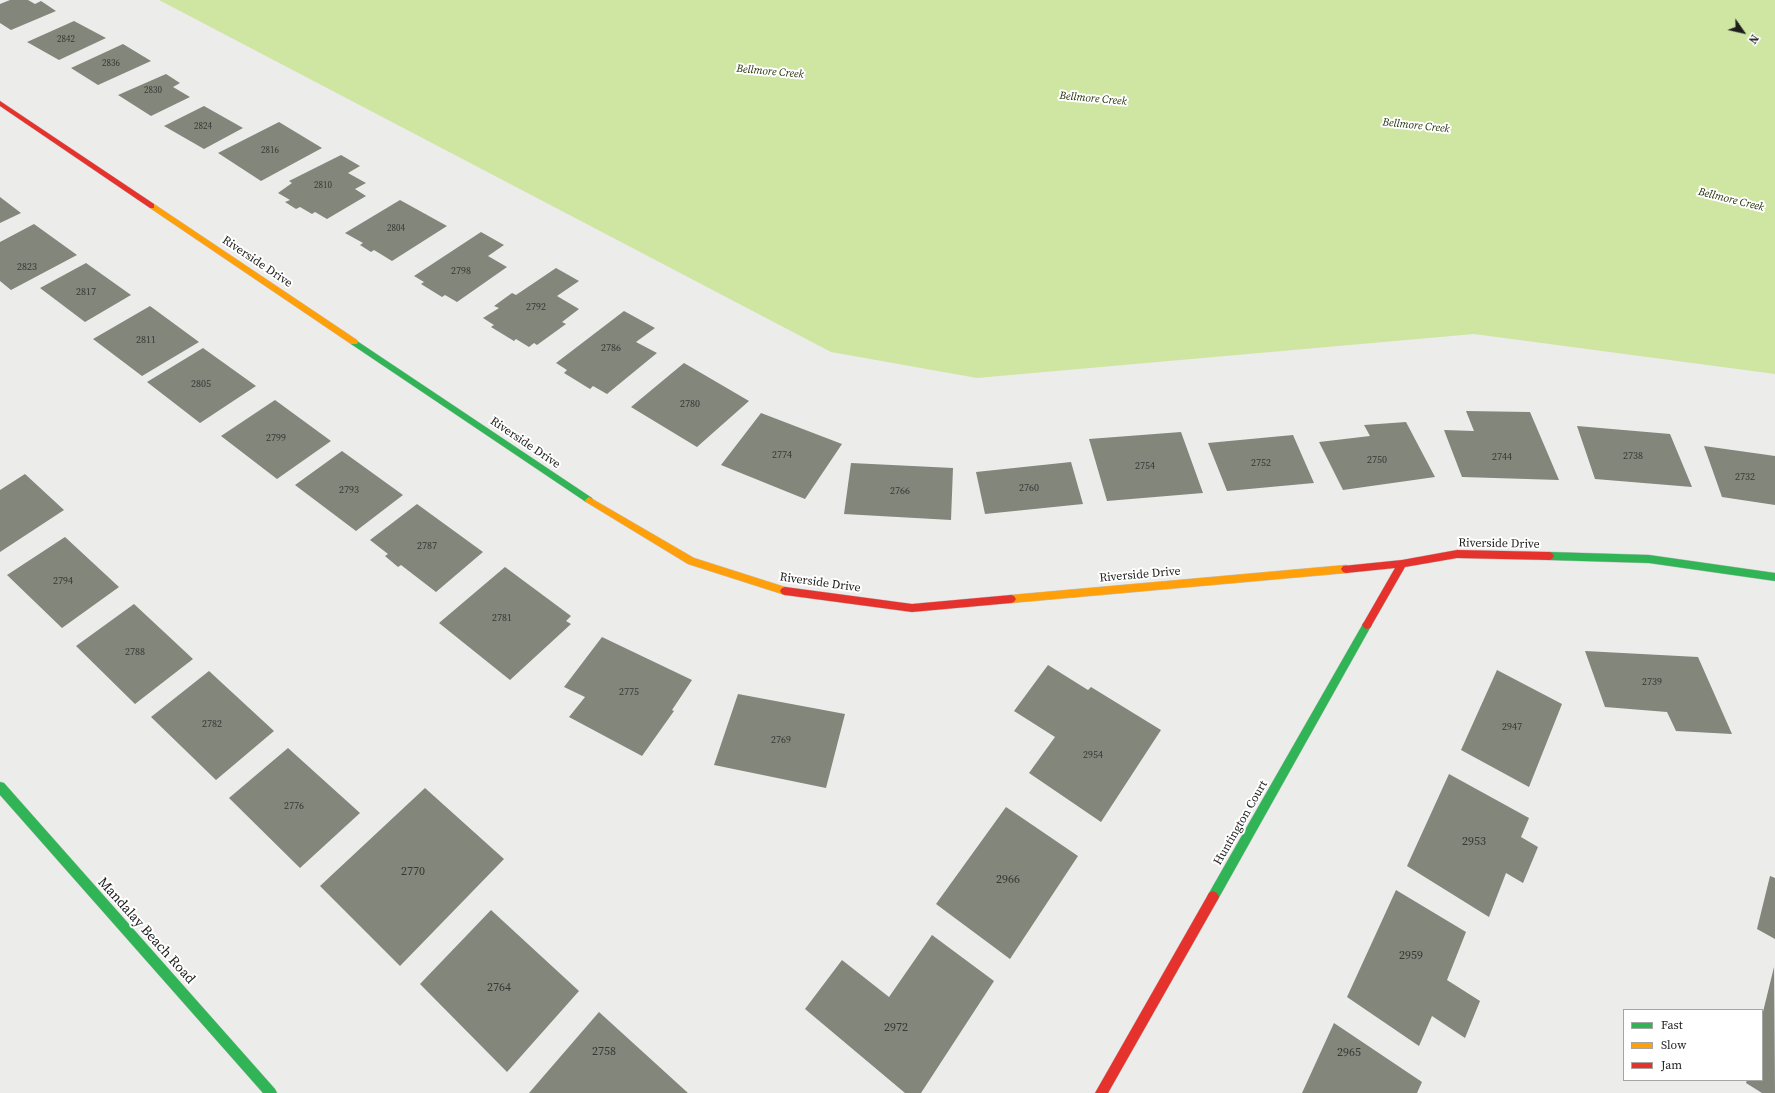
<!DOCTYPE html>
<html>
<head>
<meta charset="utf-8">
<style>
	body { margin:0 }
	#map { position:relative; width:1775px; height:1093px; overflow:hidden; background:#ececeb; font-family:"Source Serif 4",serif }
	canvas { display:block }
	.legend { position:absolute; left:1623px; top:1009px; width:140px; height:72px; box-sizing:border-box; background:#fff; border:1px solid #a5a5a4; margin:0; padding:5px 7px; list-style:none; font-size:12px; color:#1d1e1c }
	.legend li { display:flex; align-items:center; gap:8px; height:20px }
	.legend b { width:20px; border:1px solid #a5a5a4 }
	.north { position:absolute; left:1723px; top:12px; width:40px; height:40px; -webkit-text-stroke:3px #fff; paint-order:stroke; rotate:124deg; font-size:11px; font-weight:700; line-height:16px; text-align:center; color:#1d1e1c }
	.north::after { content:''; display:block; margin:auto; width:14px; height:18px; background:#1d1e1c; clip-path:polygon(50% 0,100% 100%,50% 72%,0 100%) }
</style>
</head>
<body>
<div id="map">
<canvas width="1775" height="1093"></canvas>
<ul class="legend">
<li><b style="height:5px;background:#30b455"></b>Fast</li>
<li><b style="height:5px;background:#ff9f0a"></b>Slow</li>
<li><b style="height:5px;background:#e5322d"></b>Jam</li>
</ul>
<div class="north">N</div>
</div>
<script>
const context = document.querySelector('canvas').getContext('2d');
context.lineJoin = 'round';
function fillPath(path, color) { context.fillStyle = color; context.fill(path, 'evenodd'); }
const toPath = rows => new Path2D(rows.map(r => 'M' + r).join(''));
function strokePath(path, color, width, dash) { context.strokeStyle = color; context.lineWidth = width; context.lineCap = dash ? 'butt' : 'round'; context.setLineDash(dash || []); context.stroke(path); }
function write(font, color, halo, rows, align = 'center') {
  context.font = font + ' "Source Serif 4",serif'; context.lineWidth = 4; context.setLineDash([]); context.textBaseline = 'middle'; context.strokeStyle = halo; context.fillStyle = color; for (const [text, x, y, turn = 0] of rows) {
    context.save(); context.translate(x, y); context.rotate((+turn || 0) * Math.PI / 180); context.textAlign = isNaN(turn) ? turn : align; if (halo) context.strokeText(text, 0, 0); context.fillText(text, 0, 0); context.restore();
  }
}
fillPath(toPath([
	[159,0,1775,0,1775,374,1474,334,977,378,831,352]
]), '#cfe6a2');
fillPath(toPath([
	[10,0,28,0,35,4,41,1,56,11,11,30,0,23,0,4],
	[74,21,106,38,59,60,27,42],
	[123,44,151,61,98,85,71,68],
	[166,74,180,83,173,87,190,97,151,116,118,95],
	[204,106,243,128,204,149,164,126],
	[279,122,322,148,261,181,218,153],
	[341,155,360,166,348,173,366,183,355,189,366,196,327,219,315,212,312,214,300,207,296,209,285,202,290,200,278,193,292,183,289,181],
	[0,197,21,213,0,223],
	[400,200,447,226,392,261,374,250,371,252,360,245,363,243,345,233],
	[34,224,77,255,11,290,0,281,0,242],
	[481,232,504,245,488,256,507,267,457,302,445,295,442,297,421,284,424,282,414,276],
	[86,263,131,295,85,322,40,288],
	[556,268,579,281,557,296,579,309,562,322,566,324,537,345,534,343,529,347,516,339,514,341,491,327,494,325,483,318,499,308,494,306,512,293,516,295],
	[150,306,199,342,142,376,93,339],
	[624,311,655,328,636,342,657,353,607,394,593,386,590,389,564,373,567,370,556,363],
	[203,348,256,386,200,423,147,382],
	[684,363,749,401,697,447,631,407],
	[275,400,331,441,277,479,221,436],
	[1466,411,1530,412,1559,480,1462,477,1444,430,1474,431],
	[761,413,842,444,805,499,721,465],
	[1406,422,1435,477,1343,490,1319,442,1370,436,1364,425],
	[1577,426,1670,434,1692,487,1595,479],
	[1181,432,1203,493,1107,501,1089,439],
	[1293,435,1314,483,1227,491,1208,443],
	[1704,446,1775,456,1775,505,1722,497],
	[342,451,403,495,356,531,295,485],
	[1071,462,1083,504,985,514,976,472],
	[851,463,953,468,951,520,844,514],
	[25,474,64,510,0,552,0,490],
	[417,504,483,552,436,592,401,565,398,567,385,556,388,554,370,540],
	[65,537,119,587,62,628,7,575],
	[505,567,571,616,566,621,571,624,510,680,439,623],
	[134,604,193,659,135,704,76,646],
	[602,637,692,680,672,710,674,711,642,756,569,717,585,697,564,687],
	[1585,651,1698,657,1732,734,1676,731,1667,712,1605,707],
	[1048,665,1088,690,1091,687,1161,730,1101,822,1029,773,1055,737,1014,711],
	[1497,670,1562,704,1529,787,1461,750],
	[209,671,274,731,216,780,151,717],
	[738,694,845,714,826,788,714,765],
	[288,748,360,813,300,868,229,798],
	[1449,774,1529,818,1521,837,1538,847,1523,883,1506,873,1489,917,1407,866],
	[425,788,504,859,400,966,320,886],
	[1006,807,1078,856,1010,959,936,904],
	[1770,876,1775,878,1775,939,1757,929],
	[1396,890,1466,932,1447,980,1480,1001,1465,1038,1432,1016,1419,1046,1347,997],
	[491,910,579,991,507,1072,420,984],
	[932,935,994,981,921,1093,905,1093,805,1009,842,960,889,997],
	[1774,967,1775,1093,1762,1093,1746,1083,1747,1080,1762,1080,1762,1016],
	[599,1012,688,1093,529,1093],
	[1334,1023,1422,1082,1417,1093,1302,1093]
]), '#83867b');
const fast = toPath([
	[354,339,592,498,593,500,592,502,586,502,351,344,350,342,351,340,354,339],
	[1549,552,1649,555,1775,573,1775,581,1649,563,1549,560,1546,559,1544,556,1546,553,1549,552],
	[1367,621,1370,622,1372,625,1370,628,1217,901,1213,903,1209,901,1207,897,1209,893,1364,622,1367,621],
	[0,782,4,783,275,1089,277,1093,263,1093,0,795,0,782]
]);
const slow = toPath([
	[150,204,154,204,357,340,358,342,357,344,351,344,150,208,150,204],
	[589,497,694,558,785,587,788,588,790,591,788,594,785,595,688,564,586,502,585,500,589,497],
	[1346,565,1349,566,1351,569,1349,572,1346,573,1011,603,1008,602,1006,599,1008,596,1011,595,1346,565]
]);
const jam = toPath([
	[0,101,154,204,154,208,150,208,0,106,0,101],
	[1457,550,1549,552,1552,553,1554,556,1552,559,1549,560,1457,558,1405,567,1370,628,1367,629,1364,628,1362,625,1364,622,1395,568,1346,573,1343,572,1341,569,1343,566,1402,560,1457,550],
	[785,587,912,604,1011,595,1014,596,1016,599,1014,602,1011,603,912,612,785,595,782,594,780,591,782,588,785,587],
	[1213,891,1217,893,1219,897,1217,901,1108,1093,1095,1093,1209,893,1213,891]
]);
strokePath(fast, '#c3c4c2', 1);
strokePath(slow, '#c3c4c2', 1);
strokePath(jam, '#c3c4c2', 1);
fillPath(fast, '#30b455');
fillPath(slow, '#ff9f0a');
fillPath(jam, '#e5322d');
write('9px', '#363834', null, [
	["2842",66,40],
	["2836",111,64],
	["2830",153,91],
	["2824",203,127],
	["2816",270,151],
	["2810",323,186],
	["2804",396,229]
]);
write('10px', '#363834', null, [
	["2823",27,267],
	["2798",461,271],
	["2817",86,292],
	["2792",536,307],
	["2811",146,340],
	["2786",611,348],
	["2805",201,384],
	["2780",690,404],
	["2799",276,438],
	["2774",782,455],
	["2738",1633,456],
	["2744",1502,457],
	["2750",1377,460],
	["2752",1261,463],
	["2754",1145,466],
	["2732",1745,477],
	["2760",1029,488],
	["2793",349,490],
	["2766",900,491],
	["2787",427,546],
	["2794",63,581],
	["2781",502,618],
	["2788",135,652],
	["2739",1652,682],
	["2775",629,692],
	["2782",212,724],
	["2947",1512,727],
	["2769",781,740],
	["2954",1093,755],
	["2776",294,806]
]);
write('italic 11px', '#253108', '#fff', [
	["Bellmore Creek",770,72,5],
	["Bellmore Creek",1093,99,5],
	["Bellmore Creek",1416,126,6],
	["Bellmore Creek",1731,200,14]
]);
write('12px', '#1d1e1c', '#fff', [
	["Riverside Drive",257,262,34],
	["Riverside Drive",525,443,34],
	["Riverside Drive",1499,544,1],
	["Riverside Drive",1140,575,-5],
	["Riverside Drive",820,583,8],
	["Huntington Court",1241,823,-60]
]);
write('12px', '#363834', null, [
	["2953",1474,842],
	["2770",413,872],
	["2966",1008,880],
	["2959",1411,956],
	["2764",499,988],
	["2972",896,1028],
	["2758",604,1052],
	["2965",1349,1053]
]);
write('14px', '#1d1e1c', '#fff', [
	["Mandalay Beach Road",146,931,48]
]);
</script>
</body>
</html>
